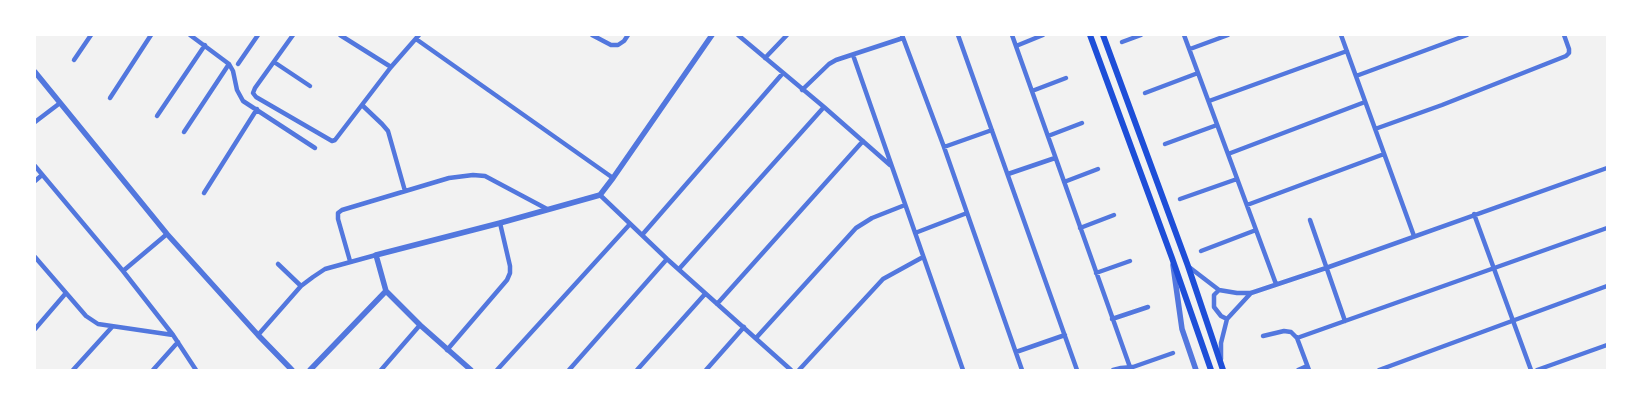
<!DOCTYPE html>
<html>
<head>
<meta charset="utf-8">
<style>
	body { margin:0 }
	#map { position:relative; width:1642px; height:405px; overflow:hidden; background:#f2f2f2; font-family:"Source Sans 3",sans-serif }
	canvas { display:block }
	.frame { position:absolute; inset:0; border:36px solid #fff; pointer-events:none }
</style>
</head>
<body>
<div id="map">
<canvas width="1642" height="405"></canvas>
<div class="frame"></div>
</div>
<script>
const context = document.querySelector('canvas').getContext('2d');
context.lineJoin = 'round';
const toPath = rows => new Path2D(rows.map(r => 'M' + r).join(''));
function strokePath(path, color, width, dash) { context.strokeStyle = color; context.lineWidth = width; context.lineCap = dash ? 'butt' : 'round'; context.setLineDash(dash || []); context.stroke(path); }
strokePath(toPath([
	[190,35,229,64,233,71,237,90,243,101,315,148],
	[293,35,255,88,253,93,256,97,332,141,335,140,391,67,419,35],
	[340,35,391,67],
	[592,35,611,45,618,45,624,41,628,35],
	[738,35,824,107,890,165],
	[902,35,944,147,1022,370],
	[958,35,1077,370],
	[1012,35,1131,370],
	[1184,35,1276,284],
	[1341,35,1414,236],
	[416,39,613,178],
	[1122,42,1141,35],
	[1016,46,1043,35],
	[1190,49,1228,35],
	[853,55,963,370],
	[765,58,787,35],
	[74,60,91,35],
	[274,62,310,86],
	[238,64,258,35],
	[1356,76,1467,35],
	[802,90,829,64,836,60,903,38],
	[1032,91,1066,78],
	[1145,93,1198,73],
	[110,98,151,35],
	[1209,101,1347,51],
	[362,105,382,124,388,131,405,191],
	[157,116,205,45],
	[35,122,60,103],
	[1375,129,1442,105,1566,56,1569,53,1569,49,1564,35],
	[184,132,229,64],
	[1048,136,1082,123],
	[1165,144,1217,125],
	[944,147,992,130],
	[1228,154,1365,102],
	[35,166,123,271,173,335,196,370],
	[1008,174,1055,158],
	[35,181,42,175],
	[1064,182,1098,169],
	[204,193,257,109],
	[600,195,667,259,791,370],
	[1180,199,1237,179],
	[1247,205,1384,154],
	[1474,214,1531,370],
	[1310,220,1345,321],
	[1080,228,1114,215],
	[915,233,967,213],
	[642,235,783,73],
	[1201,251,1256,230],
	[35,257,86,316,98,324,173,335],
	[350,261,338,219,338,213,342,210,449,178,473,175,485,176,547,209],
	[278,264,301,286],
	[1189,267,1219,290,1237,293,1251,293,1326,268,1607,168],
	[679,269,824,107],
	[123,271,167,234],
	[1096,273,1130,261],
	[1219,290,1214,295,1214,307,1221,316,1227,319],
	[717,304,863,141],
	[1112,319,1148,307],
	[35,329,66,293],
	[258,335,301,286,313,277,325,269,376,255],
	[1263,336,1284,331,1291,332,1297,338,1309,370],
	[756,338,856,228,872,218,905,205],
	[1297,338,1607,228],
	[447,350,507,280,510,273,510,266,500,223],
	[1016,352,1065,335],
	[1221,359,1221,343,1227,319,1251,293],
	[73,370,112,327],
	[153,370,178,342],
	[381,370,420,325],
	[497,370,630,224],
	[569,370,667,259],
	[637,370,705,294],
	[706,370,744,327],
	[799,370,883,279,923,257],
	[1113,370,1121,368,1133,367,1173,353],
	[1298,370,1307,366],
	[1379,370,1607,286],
	[1537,370,1607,345]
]), '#5277de', 4.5);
strokePath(toPath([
	[35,72,167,234,258,335,292,370],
	[1173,265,1182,329,1196,370],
	[310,370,386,291],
	[471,370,420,325,386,291,376,255,500,223,600,195,613,178,712,35]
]), '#5277de', 5.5);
strokePath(toPath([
	[1090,35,1172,258,1211,370],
	[1103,35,1188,266,1223,370]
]), '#1d4ed8', 6);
</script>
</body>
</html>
